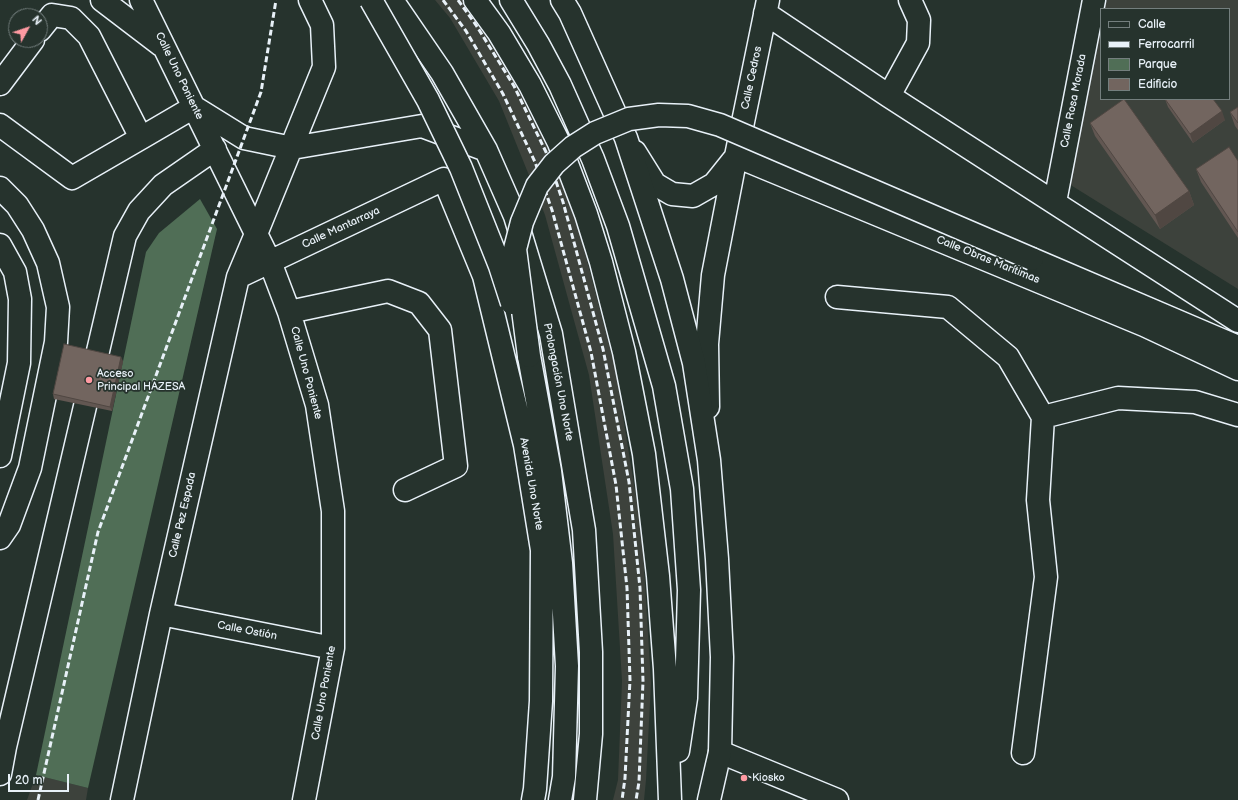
<!DOCTYPE html>
<html>
<head>
<meta charset="utf-8">
<style>
	body { margin:0 }
	#map { position:relative; width:1238px; height:800px; overflow:hidden; background:#26332d; font-family:"Balsamiq Sans",sans-serif }
	canvas { display:block }
	.legend { position:absolute; left:1100px; top:8px; width:130px; height:92px; box-sizing:border-box; background:#26332d; border:1px solid #747f7e; margin:0; padding:5px 7px; list-style:none; font-size:12px; color:#e8f1f8 }
	.legend li { display:flex; align-items:center; gap:8px; height:20px }
	.legend b { width:20px; border:1px solid #747f7e }
	.north { position:absolute; left:8px; top:8px; width:40px; height:40px; box-sizing:border-box; background:#26332d; border:1px solid #747f7e; border-radius:50%; rotate:50deg; font-size:11px; font-weight:700; line-height:16px; text-align:center; color:#e8f1f8 }
	.north::after { content:''; display:block; margin:auto; width:14px; height:18px; background:#ff9aa2; clip-path:polygon(50% 0,100% 100%,50% 72%,0 100%) }
	.scale { position:absolute; left:8px; top:774px; width:61px; height:18px; box-sizing:border-box; border:2px solid #e8f1f8; border-top:0; padding-left:5px; font-size:12px; line-height:14px; white-space:nowrap; color:#e8f1f8; -webkit-text-stroke:3px #26332d; paint-order:stroke }
</style>
</head>
<body>
<div id="map">
<canvas width="1238" height="800"></canvas>
<ul class="legend">
<li><b style="height:5px;background:#26332d"></b>Calle</li>
<li><b style="height:5px;background:#e8f1f8"></b>Ferrocarril</li>
<li><b style="height:11px;background:#506e56"></b>Parque</li>
<li><b style="height:11px;background:#72655f"></b>Edificio</li>
</ul>
<div class="north">N</div>
<div class="scale">20 m</div>
</div>
<script>
const context = document.querySelector('canvas').getContext('2d');
context.lineJoin = 'round';
function fillPath(path, color) { context.fillStyle = color; context.fill(path, 'evenodd'); }
const toPath = rows => new Path2D(rows.map(r => 'M' + r).join(''));
function strokePath(path, color, width, dash) { context.strokeStyle = color; context.lineWidth = width; context.lineCap = dash ? 'butt' : 'round'; context.setLineDash(dash || []); context.stroke(path); }
function write(font, color, halo, rows, align = 'center') {
  context.font = font + ' "Balsamiq Sans",sans-serif'; context.lineWidth = 3.5; context.setLineDash([]); context.textBaseline = 'middle'; context.strokeStyle = halo; context.fillStyle = color; for (const [text, x, y, turn = 0] of rows) {
    context.save(); context.translate(x, y); context.rotate((+turn || 0) * Math.PI / 180); context.textAlign = isNaN(turn) ? turn : align; if (halo) context.strokeText(text, 0, 0); context.fillText(text, 0, 0); context.restore();
  }
}
fillPath(toPath([
	[435,0,472,0,543,131,570,196,615,367,642,534,651,683,646,780,644,800,613,800,618,780,622,681,613,534,589,375,545,215,499,101,450,18],
	[1104,0,1238,0,1238,289,1069,184,1101,15,1101,99,1229,99,1229,9,1102,9],
	[36,775,88,788,86,800,27,800]
]), '#3d423c');
fillPath(toPath([
	[200,199,217,229,88,788,36,775,146,252,159,233]
]), '#506e56');
const minor = toPath([
	[102,0,161,45],
	[141,0,270,262,289,312,317,405,333,511,333,648,304,800],
	[392,0,442,73,486,150,515,216,551,334,584,530,591,652,591,734,585,800],
	[765,13,889,96,1238,321],
	[0,84,33,40],
	[889,96,918,43,919,20,910,0],
	[0,125,72,178,141,138,89,36,71,18,52,15,40,30],
	[141,138,194,107,244,138,292,148,422,126,486,150],
	[635,152,655,184,672,194,693,196,714,184,734,159],
	[736,156,1144,325,1238,369],
	[0,188,17,205,33,230,48,263,58,307,56,342,30,468,9,525,0,538],
	[1055,202,1094,0],
	[0,245,15,272,20,299,19,363,0,456],
	[1032,259,1238,347],
	[238,277,444,179,484,276,525,445,542,550,541,701,535,789,533,800],
	[837,297,948,307,1008,357,1043,417,1118,398,1195,402,1238,415],
	[289,312,388,291,419,303,440,330,456,466,405,490],
	[529,356,550,471,561,563,567,666,564,777,560,800],
	[708,407,707,344,713,275,736,156,768,0],
	[161,614,333,648],
	[5,747,125,236,139,211,163,185,215,149],
	[720,752,837,800],
	[1023,753,1046,577,1038,500,1043,417],
	[0,774,5,747,4,732],
	[122,800,161,614,238,277,256,234,324,67,322,25,310,0]
]);
const major = toPath([
	[475,0,499,33,530,85,559,143,586,214,601,262,624,352,644,454,658,576,665,669,670,800],
	[511,0,538,44,560,85,593,159,618,226,664,386,682,489,689,590,686,698,678,751],
	[562,0,570,13,626,138,672,279,694,363,709,460,717,559,722,657,720,752,709,800]
]);
strokePath(minor, '#e8f1f8', 25);
strokePath(major, '#e8f1f8', 25);
strokePath(minor, '#26332d', 22);
strokePath(major, '#26332d', 22);
strokePath(toPath([
	[443,0,466,31,503,94,535,162,552,210,591,352,616,485,627,588,630,680,625,778,622,800],
	[458,0,476,25,514,86,546,152,563,202,603,349,629,482,640,588,643,681,639,782,636,800],
	[38,800,98,532,261,92,276,0]
]), '#e8f1f8', 3, [6, 3]);
const minorBridge = toPath([
	[371,0,428,100,461,168,500,266,512,303],
	[529,356,515,249,522,222,537,186,554,164,573,147,595,133,629,119,659,115,688,116,720,125,1032,259]
]);
strokePath(minorBridge, '#e8f1f8', 25, []);
strokePath(minorBridge, '#26332d', 22);
fillPath(toPath([
	[1165,99,1225,120,1193,143,1168,107],
	[1238,107,1238,130,1235,126,1230,112],
	[1090,123,1189,191,1194,205,1160,229,1095,136],
	[1238,161,1238,238,1201,182,1196,169],
	[123,361,112,411,54,399,53,394]
]), '#625752');
fillPath(toPath([
	[1222,111,1225,120,1193,143,1190,134],
	[1189,191,1194,205,1160,229,1155,215],
	[121,357,123,361,112,411,110,407]
]), '#504742');
const building = toPath([
	[1124,99,1189,191,1155,215,1090,123,1124,99],
	[1165,99,1213,99,1222,111,1190,134,1165,99],
	[1238,107,1238,123,1230,112,1238,107],
	[1229,147,1238,161,1238,232,1196,169,1229,147],
	[64,344,121,357,110,407,53,394,64,344]
]);
fillPath(building, '#72655f');
strokePath(building, '#504742', 1);
for (const [x, y, r, color] of [
	[89,380,4,"#ff9aa2"],
	[744,778,4,"#ff9aa2"]
]) { const dot = new Path2D(); dot.arc(x, y, r, 0, 2 * Math.PI); context.fillStyle = color; context.fill(dot); strokePath(dot, '#26332d', 1.5); }
write('11px', '#e8f1f8', '#26332d', [
	["Calle Uno Poniente",179,76,64],
	["Calle Cedros",752,78,-78],
	["Calle Rosa Morada",1074,101,-79],
	["Calle Mantarraya",341,228,-25],
	["Calle Obras Marítimas",988,260,22],
	["Calle Uno Poniente",306,373,75],
	["Prolongación Uno Norte",558,382,79],
	["Avenida Uno Norte",531,484,80],
	["Calle Pez Espada",183,515,-77],
	["Calle Ostión",247,631,11],
	["Calle Uno Poniente",324,693,-80]
]);
write('11px', '#e8f1f8', '#26332d', [
	["Acceso",97,374],
	["Principal HAZESA",97,387],
	["Kiosko",752,778]
], 'left');
</script>
</body>
</html>
